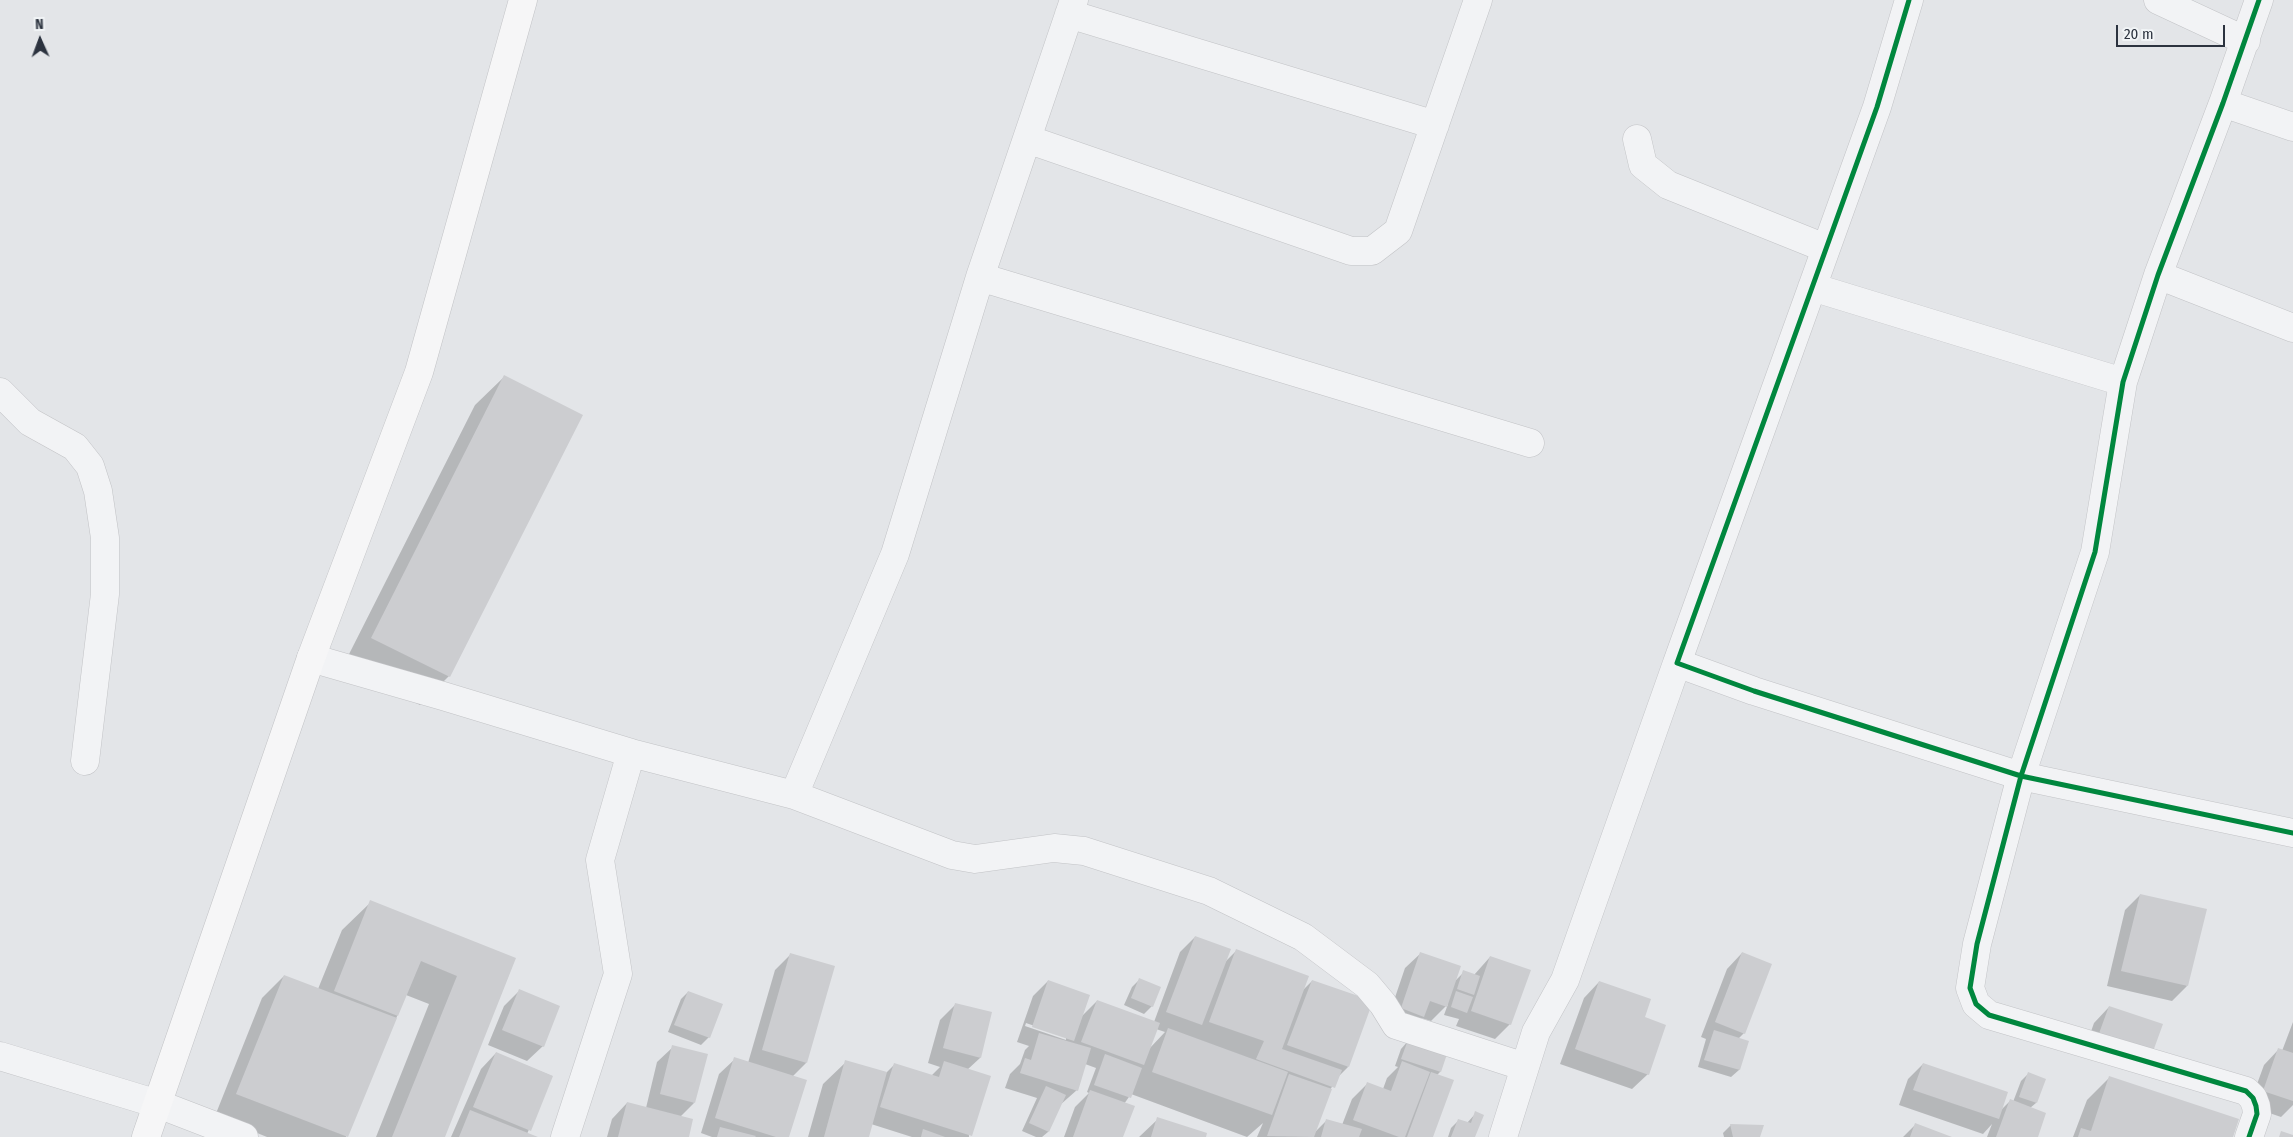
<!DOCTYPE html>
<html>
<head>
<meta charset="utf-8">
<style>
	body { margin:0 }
	#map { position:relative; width:2293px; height:1137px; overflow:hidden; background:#e3e5e8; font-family:"Fira Sans Condensed",sans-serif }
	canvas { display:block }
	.north { position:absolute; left:15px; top:15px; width:50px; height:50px; -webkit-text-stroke:4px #f1f4f6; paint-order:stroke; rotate:358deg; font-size:14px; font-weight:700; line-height:20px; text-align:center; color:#2c333f }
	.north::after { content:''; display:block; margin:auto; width:18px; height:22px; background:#2c333f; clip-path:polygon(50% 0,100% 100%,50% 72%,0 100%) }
	.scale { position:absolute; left:2116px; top:25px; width:109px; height:22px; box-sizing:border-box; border:2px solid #2c333f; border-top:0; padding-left:6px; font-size:15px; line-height:18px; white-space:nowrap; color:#2c333f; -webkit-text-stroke:4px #f1f4f6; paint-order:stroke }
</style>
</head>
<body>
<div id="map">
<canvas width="2293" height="1137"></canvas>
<div class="north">N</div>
<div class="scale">20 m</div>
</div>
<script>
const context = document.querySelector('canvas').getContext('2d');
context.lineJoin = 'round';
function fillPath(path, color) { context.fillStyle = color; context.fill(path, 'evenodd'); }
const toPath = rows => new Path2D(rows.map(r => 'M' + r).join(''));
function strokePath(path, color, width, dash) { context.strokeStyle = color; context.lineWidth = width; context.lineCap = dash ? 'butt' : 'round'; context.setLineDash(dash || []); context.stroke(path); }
fillPath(toPath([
	[504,377,449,676,420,705,343,666,475,405],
	[2140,895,2187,986,2172,1001,2107,986,2125,910],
	[371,902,515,959,444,1137,376,1137,429,1004,406,995,346,1137,267,1137,215,1116,262,998,284,976,318,989,342,930],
	[1195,937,1224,963,1236,951,1301,992,1312,981,1348,1067,1338,1077,1330,1090,1315,1132,1327,1120,1342,1125,1352,1099,1367,1084,1383,1089,1387,1078,1398,1067,1395,1066,1401,1049,1408,1041,1446,1054,1440,1072,1437,1075,1432,1137,1257,1137,1263,1123,1247,1137,1131,1094,1124,1104,1121,1137,1064,1137,1075,1107,1089,1093,1087,1092,1096,1068,1085,1064,1077,1090,1060,1105,1048,1132,1042,1137,1036,1137,1022,1131,1037,1098,1005,1088,1010,1074,1020,1064,1025,1050,1029,1046,1017,1042,1033,996,1048,981,1081,1017,1097,1001,1154,1022,1180,952],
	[1026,1023,1066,1037,1066,1040,1025,1026],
	[1156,1029,1165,1032,1149,1049],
	[1421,953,1455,981,1464,972,1474,975,1490,957,1510,1024,1495,1039,1456,1026,1459,1019,1444,1015,1448,1004,1431,1021,1421,1018,1408,1031,1386,1024,1405,968],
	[1742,953,1744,1033,1738,1039,1748,1042,1739,1070,1731,1077,1698,1067,1706,1039,1701,1037,1727,969],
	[790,955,806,1063,792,1077,788,1137,712,1137,701,1133,719,1074,735,1059,748,1063,775,970],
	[1139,980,1152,1006,1144,1014,1124,1005,1132,987],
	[1599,982,1643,1018,1648,1074,1632,1089,1560,1064,1584,998],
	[519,991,543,1046,527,1061,488,1045,504,1006],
	[688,992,709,1037,701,1045,668,1032,681,999],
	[956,1004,991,1013,980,1058,967,1070,969,1137,912,1137,871,1124,867,1137,808,1137,823,1084,846,1062,886,1073,894,1065,931,1076,940,1067,928,1063,940,1020],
	[2109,1007,2161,1025,2083,1054,2094,1023],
	[2293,1022,2293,1105,2281,1117,2249,1106,2264,1065,2279,1049,2282,1051],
	[673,1047,694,1103,680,1117,687,1137,607,1137,612,1119,627,1103,646,1108,657,1062],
	[496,1053,552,1076,527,1134,535,1137,451,1137,481,1069],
	[1923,1064,2001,1110,2010,1101,2013,1102,2021,1081,2029,1073,2036,1103,2030,1108,2036,1137,1987,1137,1992,1124,1983,1134,1899,1105,1908,1079],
	[2109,1078,2232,1137,2073,1137,2087,1100],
	[1476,1113,1474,1137,1448,1137,1451,1128,1459,1120,1467,1123],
	[1158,1119,1205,1137,1139,1137],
	[1731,1125,1758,1137,1724,1137,1723,1133],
	[1915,1125,1949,1137,1903,1137]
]), '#0003');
fillPath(toPath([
	[504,375,583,415,450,677,371,638],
	[2140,894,2207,909,2188,986,2121,971],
	[370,900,516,958,445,1137,392,1137,457,976,421,961,398,1016,334,991],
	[1195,936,1231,949,1202,1025,1166,1012],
	[1236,949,1309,976,1282,1049,1342,1070,1335,1088,1256,1059,1264,1041,1209,1022],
	[1420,952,1461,966,1447,1007,1430,1001,1424,1017,1401,1008],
	[1742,952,1772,964,1745,1034,1715,1022],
	[790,953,835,966,807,1063,762,1050],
	[1490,956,1531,970,1511,1025,1471,1011],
	[1463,970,1480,976,1474,995,1457,989],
	[284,975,397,1018,348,1137,236,1094],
	[1139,978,1161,987,1153,1007,1131,998],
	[1048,980,1090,995,1074,1041,1032,1027],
	[1312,980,1373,1001,1349,1067,1287,1045],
	[1599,981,1651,999,1645,1017,1666,1025,1649,1075,1575,1049],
	[519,989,560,1006,544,1047,502,1030],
	[688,991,723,1004,710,1038,674,1025],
	[1456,991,1473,997,1467,1013,1451,1007],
	[1097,1000,1160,1023,1144,1065,1081,1042],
	[955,1003,992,1012,981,1058,943,1048],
	[2109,1006,2163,1024,2151,1057,2097,1039],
	[1168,1028,1288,1072,1272,1115,1152,1072],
	[1714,1030,1749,1041,1740,1070,1704,1060],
	[1039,1033,1091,1048,1078,1091,1020,1073,1025,1058,1031,1060],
	[1408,1040,1447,1054,1441,1072,1401,1059],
	[672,1045,708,1054,695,1103,660,1094],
	[2278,1048,2293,1053,2293,1101,2263,1091],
	[496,1052,553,1076,531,1131,473,1107],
	[1105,1054,1142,1068,1131,1098,1094,1085],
	[734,1057,807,1080,789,1137,776,1137,715,1118],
	[845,1060,887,1072,869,1137,824,1137],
	[944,1061,991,1076,972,1136,880,1107,894,1063,939,1077],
	[1402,1061,1430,1072,1405,1137,1399,1137,1353,1120,1367,1082,1391,1091],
	[1923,1063,2008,1092,1999,1119,1913,1090],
	[1431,1072,1454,1080,1433,1137,1407,1137],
	[2028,1072,2046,1079,2037,1103,2019,1097],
	[1289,1074,1332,1089,1314,1137,1267,1136],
	[2109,1076,2239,1119,2233,1137,2078,1137,2081,1128,2091,1131],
	[1046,1086,1066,1095,1049,1132,1029,1123],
	[1090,1090,1135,1106,1123,1137,1073,1137],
	[2010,1099,2046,1113,2038,1137,1996,1137],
	[627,1102,693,1119,689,1137,618,1137],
	[470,1110,538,1137,459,1137],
	[1475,1111,1484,1115,1475,1137,1451,1137,1458,1119,1471,1123],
	[1157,1117,1207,1133,1206,1137,1151,1137],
	[1326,1119,1362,1129,1359,1137,1321,1137],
	[1915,1123,1952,1137,1910,1137],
	[1730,1124,1764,1125,1760,1137,1733,1137],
	[720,1127,756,1136,755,1137,717,1137],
	[923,1129,945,1137,921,1137],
	[2281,1131,2293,1135,2293,1137,2279,1137]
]), '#cccdd0');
const minor = toPath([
	[1909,0,1877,107,1677,663,1754,691,2021,776,2293,833],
	[2158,0,2246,41],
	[1069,14,1435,125],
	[2223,103,2293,127],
	[1027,139,1351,251,1372,251,1398,231,1478,0],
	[1637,139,1643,165,1668,185,1825,248],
	[2158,275,2293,328],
	[980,277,1530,443],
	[1812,287,2123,382],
	[0,392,30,422,75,447,90,466,98,491,105,538,105,594,85,761],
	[311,658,443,696,631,753,794,795,952,855,975,859,1054,848,1084,851,1209,891,1303,937,1367,985,1383,1004,1396,1025,1525,1067],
	[794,795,895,554,980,277,1074,0],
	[0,1056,158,1104,244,1137],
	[565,1137,618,974,600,860,631,753],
	[1503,1137,1536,1032,1565,980,1677,663],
	[2249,1137,2257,1114,2256,1106,2253,1098,2246,1091,1989,1015,1976,1004,1970,988,1977,944,2021,776,2095,552,2123,382,2158,275,2223,103,2259,0]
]);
const secondary = toPath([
	[146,1137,311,658,419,372,523,0]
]);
strokePath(minor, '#c2c3c6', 29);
strokePath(secondary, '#c2c3c6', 29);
strokePath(minor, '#f2f3f5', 28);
strokePath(secondary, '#f6f6f7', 28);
strokePath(toPath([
	[1909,0,1877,107,1677,663,1754,691,2021,776,2293,833],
	[2249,1137,2257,1114,2256,1106,2253,1098,2246,1091,1989,1015,1976,1004,1970,988,1977,944,2021,776,2095,552,2123,382,2158,275,2223,103,2259,0]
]), '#00873e', 5);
</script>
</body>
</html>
